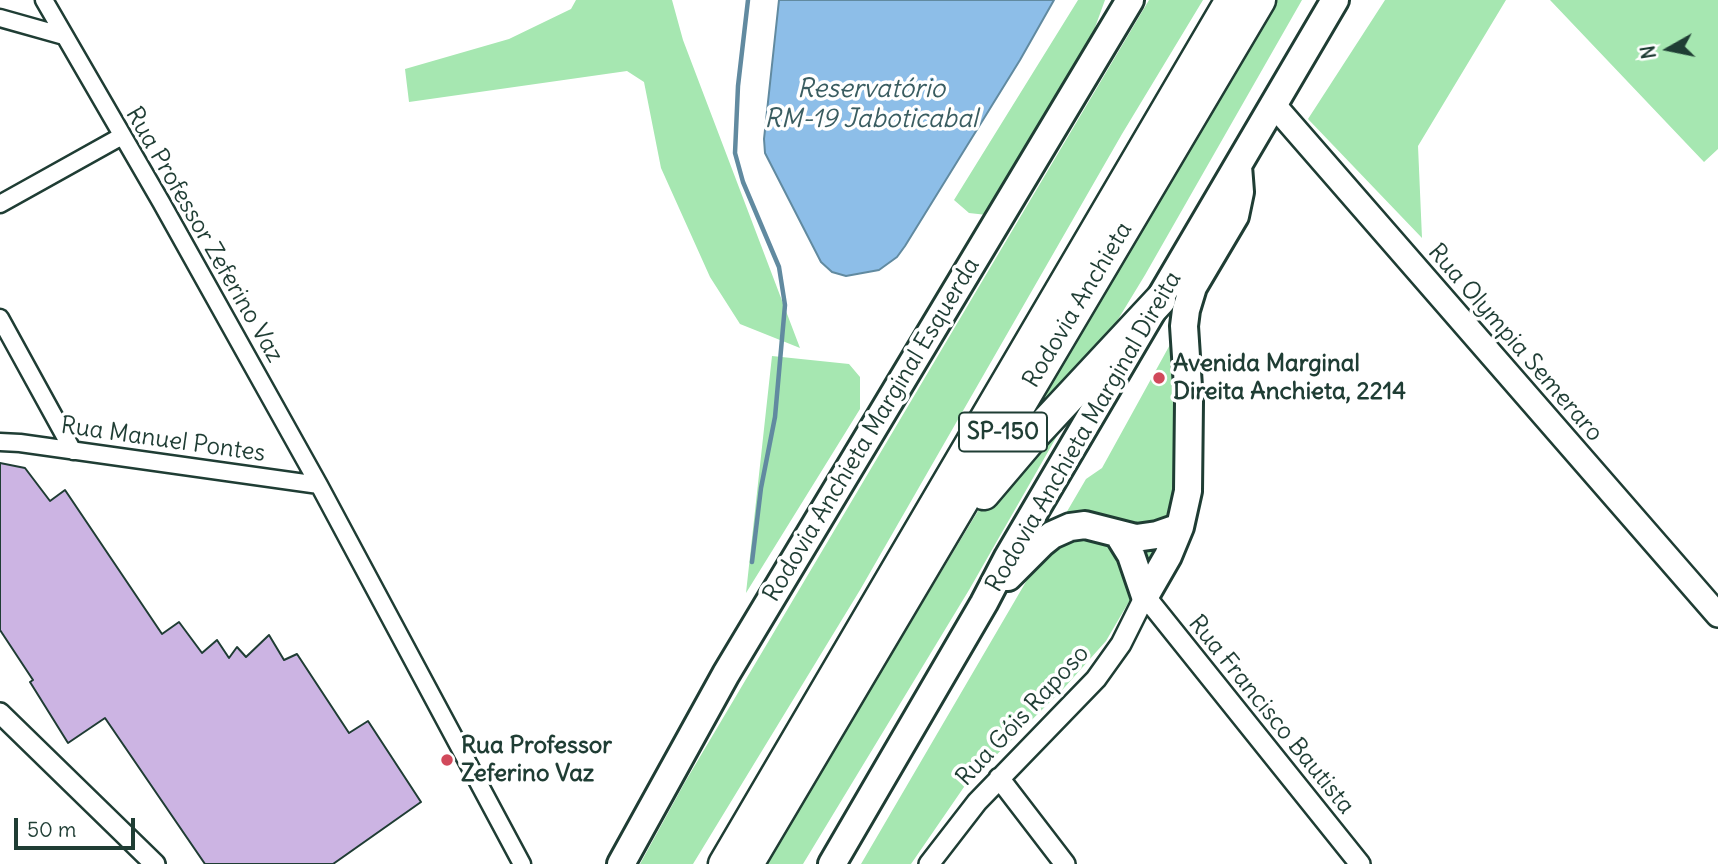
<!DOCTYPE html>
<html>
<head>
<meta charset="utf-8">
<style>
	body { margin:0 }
	#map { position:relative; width:1718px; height:864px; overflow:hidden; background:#fff; font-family:Delius,sans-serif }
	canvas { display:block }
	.north { position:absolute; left:1634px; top:14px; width:70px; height:70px; -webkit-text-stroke:5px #fff; paint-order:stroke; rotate:261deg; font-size:19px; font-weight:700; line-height:28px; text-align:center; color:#1f3d34 }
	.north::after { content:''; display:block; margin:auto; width:24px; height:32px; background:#1f3d34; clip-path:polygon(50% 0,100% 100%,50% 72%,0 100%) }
	.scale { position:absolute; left:14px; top:818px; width:121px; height:32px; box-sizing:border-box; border:4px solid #1f3d34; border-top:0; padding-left:9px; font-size:21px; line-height:24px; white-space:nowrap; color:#1f3d34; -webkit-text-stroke:5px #fff; paint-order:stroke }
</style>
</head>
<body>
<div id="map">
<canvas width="1718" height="864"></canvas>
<div class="north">N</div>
<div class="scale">50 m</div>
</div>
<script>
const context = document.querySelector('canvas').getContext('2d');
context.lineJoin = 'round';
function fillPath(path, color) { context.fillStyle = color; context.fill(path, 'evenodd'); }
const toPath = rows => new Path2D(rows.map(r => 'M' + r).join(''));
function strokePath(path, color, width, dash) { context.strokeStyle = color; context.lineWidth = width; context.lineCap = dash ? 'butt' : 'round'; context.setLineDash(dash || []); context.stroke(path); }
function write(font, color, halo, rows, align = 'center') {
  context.font = font + ' Delius,sans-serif'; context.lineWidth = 7; context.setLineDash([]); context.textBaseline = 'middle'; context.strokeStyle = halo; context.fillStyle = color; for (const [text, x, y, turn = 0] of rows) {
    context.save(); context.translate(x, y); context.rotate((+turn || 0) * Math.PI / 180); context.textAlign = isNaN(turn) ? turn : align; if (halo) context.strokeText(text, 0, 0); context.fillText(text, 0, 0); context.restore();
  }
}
fillPath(toPath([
	[576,0,672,0,683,40,800,348,740,324,710,277,661,168,644,82,627,71,409,102,405,69,509,39,571,9],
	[1078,0,1105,0,1089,44,987,215,969,213,954,200],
	[1149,0,1203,0,1122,134,860,590,693,864,640,864,685,782],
	[1273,0,1302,0,1145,275,1100,349,997,463,1073,346],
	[1385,0,1506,0,1418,146,1422,238,1308,119],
	[1550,0,1718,0,1718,149,1704,162],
	[1172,341,1176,399,1176,484,1159,550,1106,641,1064,688,964,787,911,864,861,864,1086,479,1102,468],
	[772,356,849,364,860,377,860,409,746,593],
	[1081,394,969,590,803,864,765,864,981,506]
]), '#a6e7b1');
const water = toPath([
	[779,0,1054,0,1020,60,905,246,897,257,879,270,846,276,832,272,821,262,765,153,764,139,779,0]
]);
fillPath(water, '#8dbee8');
strokePath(water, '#618aa0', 2);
strokePath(toPath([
	[748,0,738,86,735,153,743,182,779,267,785,305,775,417,761,488,752,562]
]), '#618aa0', 4.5);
const building = toPath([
	[0,463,25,468,50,501,65,490,162,634,179,622,202,653,217,640,229,658,237,647,246,657,269,635,284,660,297,654,349,733,368,721,421,802,333,864,205,864,105,718,68,743,30,682,33,680,0,630,0,463]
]);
fillPath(building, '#ccb4e3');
strokePath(building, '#1f3d34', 2);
const minor = toPath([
	[44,0,161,202,319,485,522,864],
	[0,18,64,36],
	[0,204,122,136],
	[0,318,73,451],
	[0,442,20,443,319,485]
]);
const tertiary = toPath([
	[0,713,155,864],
	[999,778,1065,864],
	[929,864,977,802,1096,679,1121,644,1145,596,1360,864]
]);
const secondary = toPath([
	[1273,104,1718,615]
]);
const trunk = toPath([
	[1118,534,1131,555,1145,596],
	[1008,577,1042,543,1052,535,1070,527,1085,525,1136,538,1157,535,1180,527],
	[1145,596,1168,556,1180,527,1188,491,1189,402,1184,326,1186,310,1193,287,1235,216,1240,192,1238,166],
	[621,864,726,674,1130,0],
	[832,864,984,603,1008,557,1335,0]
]);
const motorway = toPath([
	[984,494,1035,434,1160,300],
	[724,864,1231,0],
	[748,864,1260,0]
]);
strokePath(minor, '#1f3d34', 21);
strokePath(tertiary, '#1f3d34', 24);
strokePath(secondary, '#1f3d34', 28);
strokePath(trunk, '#1f3d34', 32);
strokePath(motorway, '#1f3d34', 35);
strokePath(minor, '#fff', 16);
strokePath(tertiary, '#fff', 19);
strokePath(secondary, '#fff', 23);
strokePath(trunk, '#fff', 26);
strokePath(motorway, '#fff', 30);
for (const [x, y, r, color] of [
	[1159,378,7,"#d1495b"],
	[447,760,7,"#d1495b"]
]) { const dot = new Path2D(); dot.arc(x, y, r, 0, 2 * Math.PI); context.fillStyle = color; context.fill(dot); strokePath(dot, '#fff', 2.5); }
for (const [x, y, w] of [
	[1003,432,88]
]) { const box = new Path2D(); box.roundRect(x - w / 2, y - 19.5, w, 39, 5); context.fillStyle = '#fff'; context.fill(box); strokePath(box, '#1f3d34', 2); }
write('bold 23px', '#1f3d34', null, [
	["SP-150",1003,432]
]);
write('24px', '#1f3d34', '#fff', [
	["Rua Professor Zeferino Vaz",204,235,60],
	["Rodovia Anchieta",1078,305,-59],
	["Rua Olympia Semeraro",1515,343,49],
	["Rodovia Anchieta Marginal Esquerda",872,430,-59],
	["Rodovia Anchieta Marginal Direita",1084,432,-60],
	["Rua Manuel Pontes",163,440,8],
	["Rua Francisco Bautista",1271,715,51],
	["Rua Góis Raposo",1023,716,-47]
]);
write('bold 24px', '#1f3d34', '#fff', [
	["Avenida Marginal",1173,364],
	["Direita Anchieta, 2214",1173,392],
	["Rua Professor",461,746],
	["Zeferino Vaz",461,774]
], 'left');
write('italic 26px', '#3a5d61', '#fff', [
	["Reservatório",871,90],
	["RM-19 Jaboticabal",871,120]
]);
</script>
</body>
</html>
